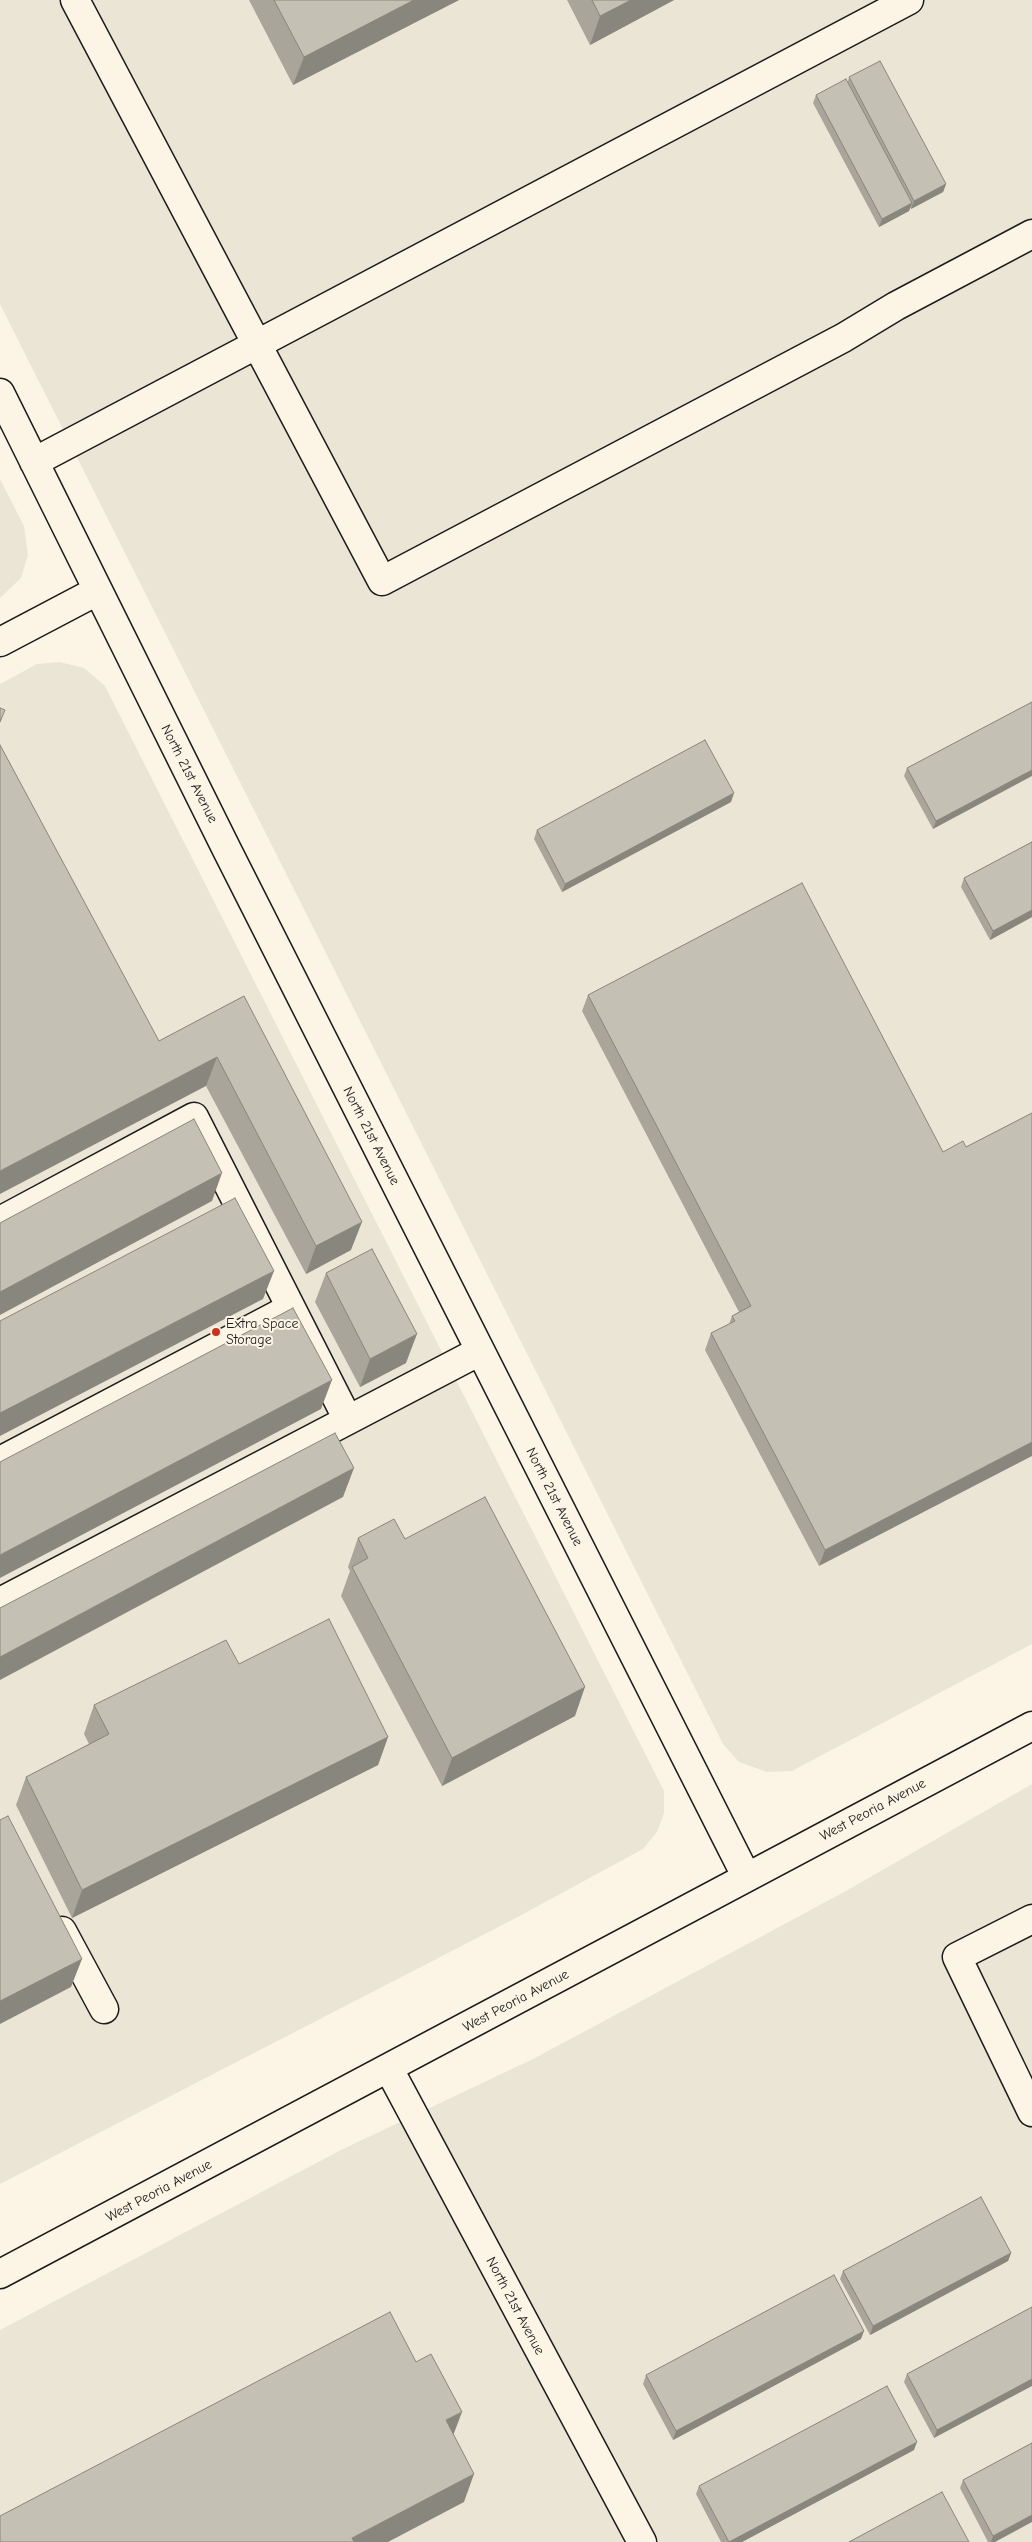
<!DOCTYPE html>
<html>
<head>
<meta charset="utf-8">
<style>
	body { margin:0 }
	canvas { display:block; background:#fcf5e5 }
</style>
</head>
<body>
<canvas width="1032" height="2542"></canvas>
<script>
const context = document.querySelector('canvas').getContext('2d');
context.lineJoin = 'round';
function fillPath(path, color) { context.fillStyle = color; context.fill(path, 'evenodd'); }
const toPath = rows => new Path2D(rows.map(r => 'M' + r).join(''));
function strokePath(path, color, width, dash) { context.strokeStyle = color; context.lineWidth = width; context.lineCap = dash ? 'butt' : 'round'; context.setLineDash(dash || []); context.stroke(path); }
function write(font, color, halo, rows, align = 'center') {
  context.font = font + ' "Comic Neue",sans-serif'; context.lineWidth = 4; context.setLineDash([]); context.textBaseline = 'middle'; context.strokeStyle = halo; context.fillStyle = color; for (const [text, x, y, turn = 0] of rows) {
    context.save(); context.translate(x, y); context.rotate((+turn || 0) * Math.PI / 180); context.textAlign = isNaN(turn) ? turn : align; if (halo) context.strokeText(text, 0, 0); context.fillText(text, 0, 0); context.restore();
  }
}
fillPath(toPath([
	[0,0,1032,0,1032,1644,792,1771,767,1772,739,1762,723,1744,0,304],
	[0,479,24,526,28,555,21,578,0,598],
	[59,662,84,668,105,686,664,1791,664,1813,657,1832,643,1849,512,1920,0,2184,0,684,37,664],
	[1032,1784,1032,2542,0,2542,0,2330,341,2150,535,2058,846,1891]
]), '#ebe5d6');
const minor = toPath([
	[75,0,382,581,843,338,896,306,1032,234],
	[0,393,227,850,746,1876],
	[34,462,909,0],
	[0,642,97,591],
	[0,1221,194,1117,348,1420],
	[0,1461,291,1308],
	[0,1602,480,1351],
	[1032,1919,957,1957,1032,2112],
	[62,1931,104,2009],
	[389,2069,642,2542]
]);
const major = toPath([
	[0,2274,1032,1726]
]);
strokePath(minor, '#1c1c1c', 31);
strokePath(major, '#1c1c1c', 31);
strokePath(minor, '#fcf5e5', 28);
strokePath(major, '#fcf5e5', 28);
fillPath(toPath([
	[249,0,459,0,293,85],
	[567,0,674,0,590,45],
	[849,77,946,184,943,192,911,209,910,207,909,211,879,227,813,103,816,95,848,81],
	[1032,702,933,829,904,776,907,768],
	[731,802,562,892,534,839,537,830],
	[1032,842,1032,917,990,940,961,887,964,878],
	[588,995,943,1152,966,1147,1032,1113,819,1566,705,1350,711,1333,729,1324,732,1316,739,1312,582,1011],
	[244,996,351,1250,306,1274,206,1086,159,1041],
	[326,1273,406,1363,360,1387,315,1302],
	[358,1538,405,1539,575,1716,442,1786,341,1596,350,1571,348,1567],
	[239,1664,388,1737,378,1765,72,1918,16,1805,26,1777,89,1744,84,1734,94,1705],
	[1011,2253,1008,2261,870,2335,840,2279,843,2271],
	[1032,2307,934,2438,904,2382,907,2374],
	[861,2339,673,2440,643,2384,646,2375],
	[1032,2443,995,2542,988,2542,960,2488,963,2480],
	[914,2450,742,2542,721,2542,696,2494,699,2486]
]), '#a9a59a');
fillPath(toPath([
	[414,0,459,0,293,85,304,57],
	[631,0,674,0,590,45,600,16],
	[946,184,943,192,911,209,914,201],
	[912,203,909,211,879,227,882,219],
	[1032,770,1032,776,933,829,936,821],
	[734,793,731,802,562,892,565,884],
	[1032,910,1032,917,990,940,993,931],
	[217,1057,206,1086,0,1194,0,1171],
	[222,1173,212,1201,0,1315,0,1292],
	[362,1222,351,1250,306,1274,316,1246],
	[274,1271,263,1299,0,1436,0,1413],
	[417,1334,406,1363,360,1387,370,1359],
	[332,1380,321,1409,0,1578,0,1555],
	[1032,1442,1032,1456,819,1566,825,1550],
	[354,1468,343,1497,0,1680,0,1657],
	[585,1687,575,1716,442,1786,452,1758],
	[388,1737,378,1765,72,1918,82,1890],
	[82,1959,71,1987,0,2024,0,2001],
	[1011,2253,1008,2261,870,2335,873,2326],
	[864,2331,861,2339,673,2440,676,2431],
	[1032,2379,1032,2386,934,2438,937,2430],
	[462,2412,451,2441,446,2420],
	[917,2442,914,2450,742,2542,729,2542],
	[474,2474,464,2502,388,2542,351,2542,352,2538],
	[1032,2515,1032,2522,995,2542,991,2542,993,2536]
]), '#89867d');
const building = toPath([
	[274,0,414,0,304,57,274,0],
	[592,0,631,0,600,16,592,0],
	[880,61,946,184,914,201,849,77,880,61],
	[846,79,912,203,882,219,816,95,846,79],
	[1032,702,1032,770,936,821,907,768,1032,702],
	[0,708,5,710,0,722,0,708],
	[705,740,734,793,565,884,537,830,705,740],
	[0,745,159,1041,244,996,362,1222,316,1246,217,1057,0,1171,0,745],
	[1032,842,1032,910,993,931,964,878,1032,842],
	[802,883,943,1152,963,1141,966,1147,1032,1113,1032,1442,825,1550,711,1333,735,1321,732,1316,751,1306,588,995,802,883],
	[194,1119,222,1173,0,1292,0,1223,194,1119],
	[235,1198,274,1271,0,1413,0,1321,235,1198],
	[372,1249,417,1334,370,1359,326,1273,372,1249],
	[293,1308,332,1380,0,1555,0,1462,293,1308],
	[335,1433,354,1468,0,1657,0,1608,335,1433],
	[485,1497,585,1687,452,1758,352,1567,368,1558,358,1538,394,1519,405,1539,485,1497],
	[329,1619,388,1737,82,1890,26,1777,109,1734,94,1705,226,1640,239,1664,329,1619],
	[8,1816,82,1959,0,2001,0,1820,8,1816],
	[981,2197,1011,2253,873,2326,843,2271,981,2197],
	[834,2275,864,2331,676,2431,646,2375,834,2275],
	[1032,2307,1032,2379,937,2430,907,2374,1032,2307],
	[390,2312,416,2362,431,2354,462,2412,446,2420,474,2474,352,2538,354,2542,0,2542,0,2516,390,2312],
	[887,2386,917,2442,729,2542,699,2486,887,2386],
	[1032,2443,1032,2515,993,2536,963,2480,1032,2443],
	[942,2492,969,2542,849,2542,942,2492]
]);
fillPath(building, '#c4c0b3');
strokePath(building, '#89867d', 1);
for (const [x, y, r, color] of [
	[216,1332,5,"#c8321e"]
]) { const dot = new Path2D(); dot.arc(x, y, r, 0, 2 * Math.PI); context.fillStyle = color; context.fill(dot); strokePath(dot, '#fcf5e5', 2); }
write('14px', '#1c1c1c', '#fcf5e5', [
	["North 21st Avenue",189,774,63],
	["North 21st Avenue",371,1136,63],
	["North 21st Avenue",554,1497,63],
	["West Peoria Avenue",873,1810,-28],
	["West Peoria Avenue",516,2001,-28],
	["West Peoria Avenue",159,2191,-28],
	["North 21st Avenue",515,2306,62]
]);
write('14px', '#1c1c1c', '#fcf5e5', [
	["Extra Space",226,1324],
	["Storage",226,1340]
], 'left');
</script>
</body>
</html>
